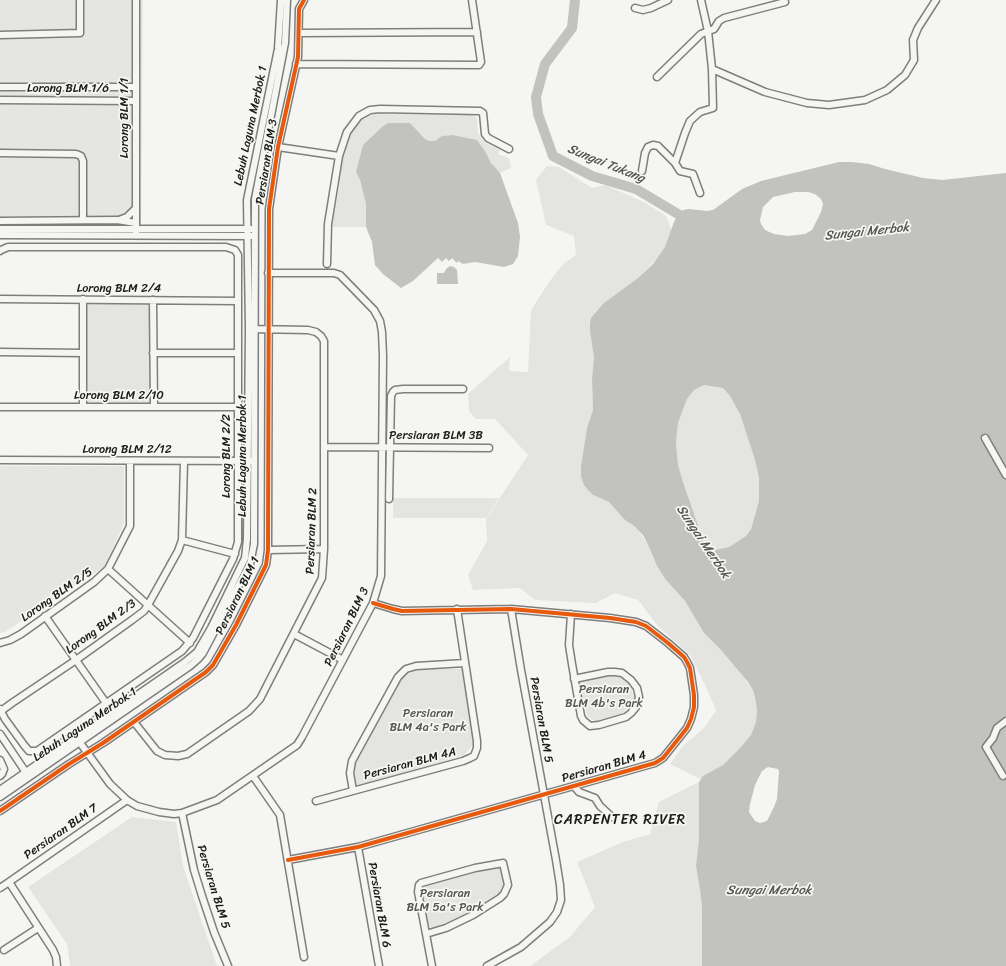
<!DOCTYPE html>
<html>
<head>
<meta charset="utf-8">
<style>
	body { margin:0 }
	canvas { display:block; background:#f5f5f3 }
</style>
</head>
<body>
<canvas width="1006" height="966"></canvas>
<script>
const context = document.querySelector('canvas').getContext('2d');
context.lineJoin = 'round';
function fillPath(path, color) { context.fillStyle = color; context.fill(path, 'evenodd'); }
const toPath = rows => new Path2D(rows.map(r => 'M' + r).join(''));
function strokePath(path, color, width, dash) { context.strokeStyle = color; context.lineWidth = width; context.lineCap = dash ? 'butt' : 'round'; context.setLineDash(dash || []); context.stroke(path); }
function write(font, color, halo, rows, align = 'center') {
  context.font = font + ' Sriracha,sans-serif'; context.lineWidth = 3.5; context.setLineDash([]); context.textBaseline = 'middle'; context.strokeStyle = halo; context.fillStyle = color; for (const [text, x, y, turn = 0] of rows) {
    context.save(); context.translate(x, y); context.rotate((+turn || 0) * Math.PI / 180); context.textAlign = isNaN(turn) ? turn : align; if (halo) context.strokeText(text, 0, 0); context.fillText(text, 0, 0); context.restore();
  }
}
fillPath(toPath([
	[0,0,143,0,141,226,0,225],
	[0,466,124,466,124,524,104,567,5,632,0,633]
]), '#e5e5e2');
fillPath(toPath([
	[374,114,474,115,477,119,478,133,484,142,500,150,498,154,509,158,511,168,500,173,491,163,485,151,477,140,453,135,442,136,435,141,429,141,424,138,410,123,372,138,363,145,356,172,360,180,366,204,366,227,332,227,339,188,343,154,352,131,362,119],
	[547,166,559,167,592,188,605,185,644,202,666,216,672,231,665,247,658,257,638,278,617,294,590,332,594,357,592,379,593,410,587,428,581,466,581,477,584,485,593,495,609,502,630,524,639,531,649,547,657,566,666,580,685,601,704,633,731,660,753,690,757,710,756,722,751,735,740,748,723,765,700,779,670,764,683,746,705,727,716,710,706,687,690,655,658,626,638,600,615,593,596,603,535,600,520,588,473,590,468,575,487,541,486,519,528,455,495,419,476,419,469,411,468,394,510,357,509,371,528,372,531,310,549,282,563,264,576,255,574,236,546,225,536,180],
	[85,303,151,303,151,403,86,403],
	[704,385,723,388,730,396,740,414,755,460,759,478,759,501,751,529,746,536,729,547,715,550,709,548,704,543,683,482,678,465,676,443,678,423,687,399,694,390],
	[393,498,499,498,486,518,393,518],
	[423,669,463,669,475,743,464,755,356,787,354,767,403,677,414,671],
	[616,674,630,685,634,698,631,706,623,713,595,722,587,715,579,681,606,675],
	[699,782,699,839,696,866,700,890,702,907,702,966,530,966,570,937,595,907,577,862,623,842,650,834,659,802],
	[132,817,176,822,183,866,217,966,70,966,67,944,28,887],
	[494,867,502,868,504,884,499,893,470,911,438,927,433,928,428,925,421,891,424,885]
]), '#e4e4e1');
fillPath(toPath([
	[388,123,410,123,424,138,429,141,435,141,442,136,453,135,477,140,485,151,491,163,500,173,518,223,520,237,518,256,513,264,504,267,475,262,463,264,458,261,457,263,452,258,449,261,446,258,442,262,438,258,413,281,401,288,383,274,375,265,372,242,366,227,366,204,360,180,356,172,363,145,382,127],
	[839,162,852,162,869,164,885,169,923,178,942,180,1006,173,1006,966,702,966,702,907,700,890,696,866,699,839,699,782,703,776,723,765,740,748,751,735,756,722,757,710,755,698,753,690,748,682,721,650,704,633,685,601,666,580,657,566,649,547,643,535,635,527,624,519,609,502,593,495,588,490,584,485,581,477,581,466,587,428,593,410,592,379,594,357,590,332,590,323,591,318,597,311,604,303,638,278,653,264,665,247,674,222,678,214,683,210,689,209,707,211,713,210,742,189,761,181],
	[795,192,808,192,815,194,821,199,823,204,821,212,812,230,805,234,788,236,774,234,765,230,761,224,760,220,763,207,773,197],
	[704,385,723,388,730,396,740,414,755,460,759,478,759,501,751,529,746,536,729,547,715,550,709,548,704,543,683,482,678,465,676,443,678,423,687,399,694,390],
	[768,767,778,769,779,771,777,799,774,807,767,821,760,823,755,821,749,812,750,804,755,785,762,771],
	[450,266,454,267,457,270,458,284,437,284,437,273,444,273,446,269]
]), '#c2c2bf');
strokePath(toPath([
	[575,0,572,28,545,64,536,97,538,114,553,156,592,176,636,189,678,214,688,224]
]), '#c2c2bf', 10);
const minor = toPath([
	[635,8,643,10,651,8,668,0],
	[299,33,477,32],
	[0,35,80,33,80,0],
	[296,64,479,65,481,62,472,0],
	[712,69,765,92,807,103,829,105,865,100,887,90,905,75,914,60,913,40,918,28,936,0],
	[657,77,701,34,714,29,719,21,724,18,785,2],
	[0,87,136,87],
	[0,100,136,101],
	[278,147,339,156],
	[0,153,76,154,81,156,83,161,83,220],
	[675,163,685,133,690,121,700,112,713,108,712,69,708,31,701,0],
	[642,171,645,153,648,147,653,145,658,146,675,163,680,171,693,174,700,193],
	[119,220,127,217,136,208],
	[0,221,117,220,136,223],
	[0,229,251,229],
	[136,232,136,0],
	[0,235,252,236],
	[0,251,1,250,8,247,226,247,235,250,238,255,238,542,233,559,193,638,182,651,37,751,29,751,24,745,5,719,1,711],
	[327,264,328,224,339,156,347,132,359,116,370,110,380,109,480,111,483,113,485,134,488,138,509,149],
	[0,299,238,301],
	[83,299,83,406],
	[153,300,154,407],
	[0,352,83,353],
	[153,353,237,353],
	[0,407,238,407],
	[985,438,1006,475],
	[325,447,489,448],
	[0,460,252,461],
	[389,499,391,396,393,392,395,390,403,389,463,389],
	[182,540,235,554],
	[268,550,324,549],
	[108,569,190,643],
	[571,614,569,645,572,664,581,716,583,720,590,726,599,725,626,717,631,713,636,707,639,697,637,688,631,680,622,673,615,672,608,672,574,679],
	[45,616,106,703],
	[294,634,343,660],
	[0,643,10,640,21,634,94,582,108,569,130,526,130,461],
	[0,709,1,711,12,703,76,660,132,620,144,611,148,605,178,551,182,540,184,461],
	[134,722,157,751,165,755,178,756,187,754,249,711,260,699,322,578,324,549,324,341,321,336,316,332,308,330,252,329],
	[0,734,27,774],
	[78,740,110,784,127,800,137,806,159,812,174,814,182,813,217,800,297,745,302,737,373,603,381,576,383,356,382,332,380,321,374,310,340,275,334,273,268,273],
	[0,760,4,769,2,774,0,776],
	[253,776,280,815,304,957],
	[1003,776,986,747,993,738,997,728,1006,721],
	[574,786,579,792,595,798,600,806,612,817],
	[0,790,185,662,197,652,211,628,245,558,247,539,249,329,247,200,278,49,281,0],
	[353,791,350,773,352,761,398,677,406,669,416,666,465,663],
	[0,797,190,666,198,659,203,653,250,564,254,544,255,199,285,43,287,0],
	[316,801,463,761,470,758,474,756,477,748,477,741,457,609],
	[0,811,69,764,103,743,206,672,213,665,236,625,266,565,268,550,269,209,278,147,298,57,299,9,304,0],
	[182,813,194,870,202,896,214,932,228,966],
	[358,847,379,966],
	[288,860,358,847,655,763,663,758,687,728,691,719,694,707,694,695,690,668,687,662,684,657,668,643,646,626,636,622,610,618,511,609,402,611,393,609,373,603],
	[0,888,9,882],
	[426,934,446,928,473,915,500,898,504,894,508,885,503,863,475,868,421,883,419,885,418,892,426,934,432,966],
	[4,950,38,928],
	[57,966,56,957,53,950,9,882,127,800],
	[487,966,521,947,550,922,557,912,561,900,560,885,556,860,521,670,511,609]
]);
strokePath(minor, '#7e7e7d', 9);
strokePath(minor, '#f5f5f3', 6);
strokePath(toPath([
	[0,811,69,764,103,743,206,672,213,665,236,625,266,565,268,550,269,209,278,147,298,57,299,9,304,0],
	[288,860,358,847,655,763,663,758,687,728,691,719,694,707,694,695,690,668,687,662,684,657,668,643,646,626,636,622,610,618,511,609,402,611,393,609,373,603]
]), '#e8590c', 4);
write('12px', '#1c1c1c', '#f6f6f2', [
	["Lorong BLM 1/6",68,89],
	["Lorong BLM 1/1",125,118,-90],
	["Lebuh Laguna Merbok 1",251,126,-78],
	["Persiaran BLM 3",267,162,-81],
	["Lorong BLM 2/4",119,289],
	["Lorong BLM 2/10",119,396],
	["Persiaran BLM 3B",436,436],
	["Lorong BLM 2/12",127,450],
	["Lorong BLM 2/2",227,456,-90],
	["Lebuh Laguna Merbok 1",243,456,-90],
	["Persiaran BLM 2",312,531,-88],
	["Lorong BLM 2/5",57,595,-35],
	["Persiaran BLM 1",238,596,-64],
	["Lorong BLM 2/3",101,627,-36],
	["Persiaran BLM 3",347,627,-64],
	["Persiaran BLM 5",541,720,80],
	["Lebuh Laguna Merbok 1",85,725,-34],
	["Persiaran BLM 4A",410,764,-15],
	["Persiaran BLM 4",604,767,-16],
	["Persiaran BLM 7",61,832,-35],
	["Persiaran BLM 5",213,887,73],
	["Persiaran BLM 6",379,905,80]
]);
write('12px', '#545453', '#f6f6f2', [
	["Persiaran",604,690],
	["BLM 4b's Park",604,704],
	["Persiaran",428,714],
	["BLM 4a's Park",428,728],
	["Persiaran",445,894],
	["BLM 5a's Park",445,908]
]);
write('italic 13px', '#565654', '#f6f6f2', [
	["Sungai Tukang",606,164,22],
	["Sungai Merbok",867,232,-6],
	["Sungai Merbok",703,542,56],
	["Sungai Merbok",769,891]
]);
context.letterSpacing = '1px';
write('14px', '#1c1c1c', '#f6f6f2', [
	["CARPENTER RIVER",620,820]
]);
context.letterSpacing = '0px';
</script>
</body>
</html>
